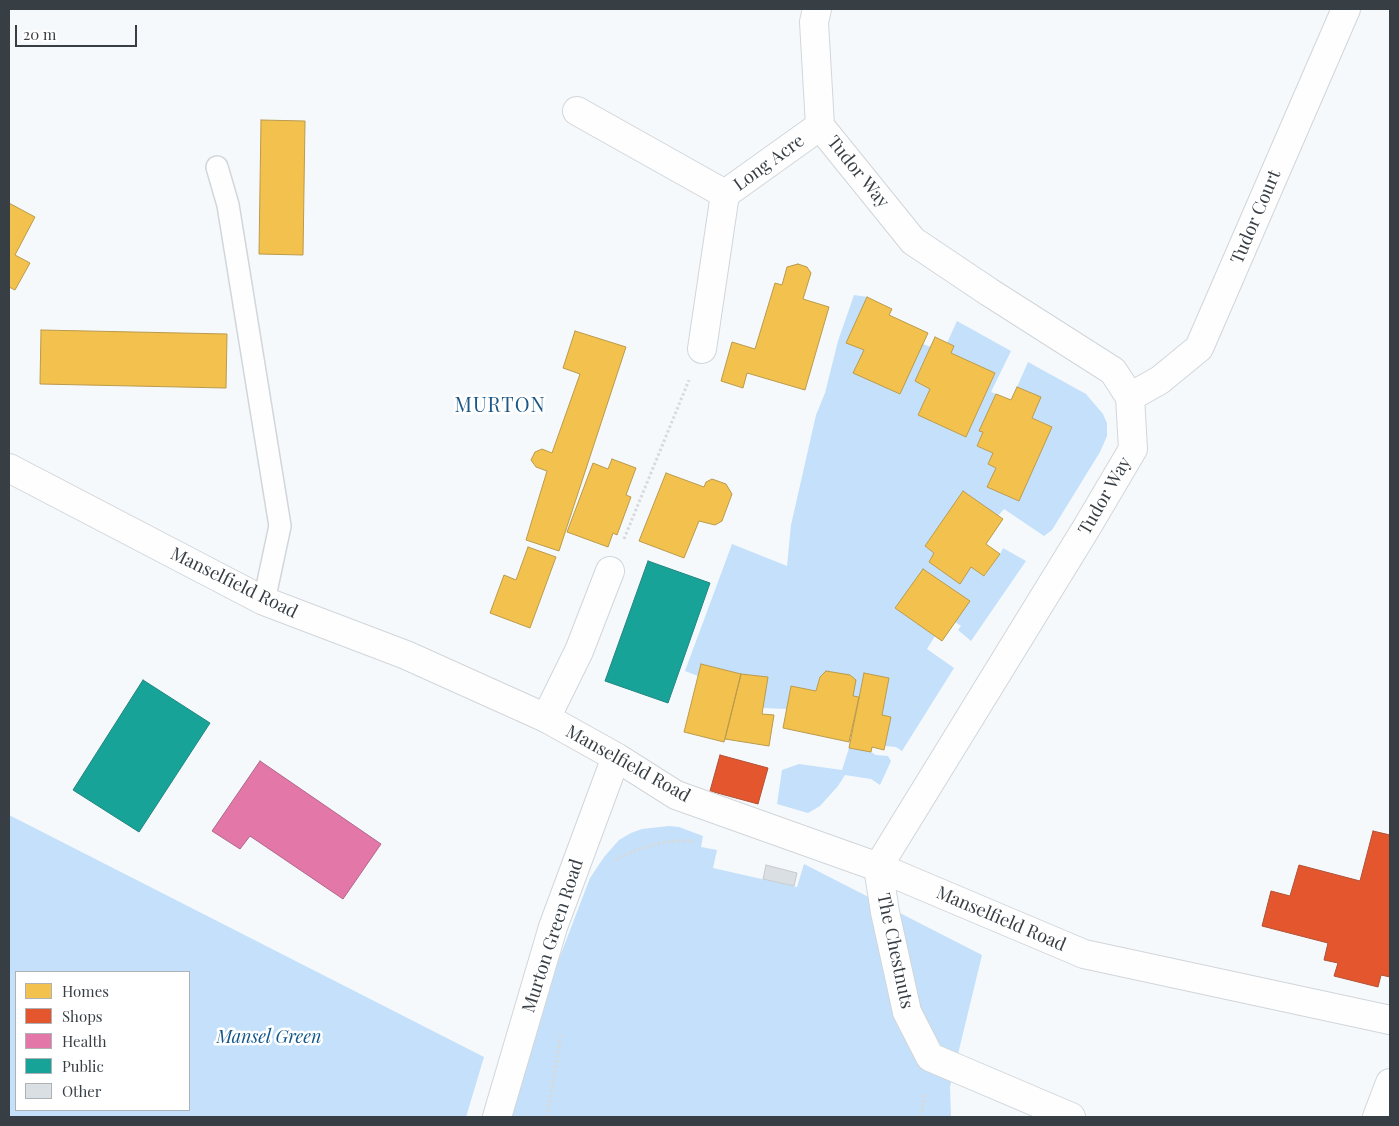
<!DOCTYPE html>
<html>
<head>
<meta charset="utf-8">
<style>
	body { margin:0 }
	#map { position:relative; width:1399px; height:1126px; overflow:hidden; background:#f5f9fc; font-family:"Playfair Display",serif }
	canvas { display:block }
	.frame { position:absolute; inset:0; border:10px solid #373e44; pointer-events:none }
	.legend { position:absolute; left:15px; top:971px; width:175px; height:140px; box-sizing:border-box; background:#fff; border:1px solid #afb2b4; margin:0; padding:6px 9px; list-style:none; font-size:15px; color:#373e44 }
	.legend li { display:flex; align-items:center; gap:10px; height:25px }
	.legend b { width:25px; border:1px solid #afb2b4 }
	.scale { position:absolute; left:15px; top:25px; width:122px; height:22px; box-sizing:border-box; border:2px solid #373e44; border-top:0; padding-left:6px; font-size:15px; line-height:18px; white-space:nowrap; color:#373e44; -webkit-text-stroke:4px #fff; paint-order:stroke }
</style>
</head>
<body>
<div id="map">
<canvas width="1399" height="1126"></canvas>
<div class="frame"></div>
<ul class="legend">
<li><b style="height:14px;background:#f2c14e"></b>Homes</li>
<li><b style="height:14px;background:#e4572e"></b>Shops</li>
<li><b style="height:14px;background:#e377a8"></b>Health</li>
<li><b style="height:14px;background:#17a398"></b>Public</li>
<li><b style="height:14px;background:#dadfe3"></b>Other</li>
</ul>
<div class="scale">20 m</div>
</div>
<script>
const context = document.querySelector('canvas').getContext('2d');
context.lineJoin = 'round';
function fillPath(path, color) { context.fillStyle = color; context.fill(path, 'evenodd'); }
const toPath = rows => new Path2D(rows.map(r => 'M' + r).join(''));
function strokePath(path, color, width, dash) { context.strokeStyle = color; context.lineWidth = width; context.lineCap = dash ? 'butt' : 'round'; context.setLineDash(dash || []); context.stroke(path); }
function write(font, color, halo, rows, align = 'center') {
  context.font = font + ' "Playfair Display",serif'; context.lineWidth = 5; context.setLineDash([]); context.textBaseline = 'middle'; context.strokeStyle = halo; context.fillStyle = color; for (const [text, x, y, turn = 0] of rows) {
    context.save(); context.translate(x, y); context.rotate((+turn || 0) * Math.PI / 180); context.textAlign = isNaN(turn) ? turn : align; if (halo) context.strokeText(text, 0, 0); context.fillText(text, 0, 0); context.restore();
  }
}
fillPath(toPath([
	[854,295,867,297,847,343,864,350,923,344,931,347,915,381,930,389,918,415,966,437,995,373,951,353,947,343,957,321,1011,351,991,392,996,394,980,430,983,432,977,446,993,453,988,464,996,468,988,487,1019,501,1052,427,1032,418,1040,397,1017,387,1028,362,1086,394,1103,414,1107,423,1107,436,1100,452,1052,530,1044,536,1004,509,998,516,963,491,925,546,934,553,929,562,960,583,971,567,985,576,1000,554,1003,548,1026,561,971,641,958,630,961,626,955,622,969,601,923,569,895,608,935,636,927,649,954,668,902,751,896,747,885,746,891,717,882,715,889,678,864,673,859,697,853,696,826,671,820,677,816,691,791,686,787,709,763,708,768,677,741,674,701,664,698,676,685,671,732,544,787,566,791,525,816,415,825,393,838,341],
	[849,748,871,752,876,755,888,756,891,761,880,785,871,779,845,775,838,786,820,806,808,813,777,804,782,770,799,764,842,770],
	[9,815,484,1057,466,1117,9,1117],
	[189,972,189,1110,16,1110,16,972],
	[669,826,679,827,703,836,701,847,717,850,713,868,797,887,804,864,982,955,950,1087,951,1117,512,1117,559,959,590,878,604,857,619,840,631,833,642,829]
]), '#c4e0fa');
const homes = toPath([
	[261,120,305,121,303,255,259,254,261,120],
	[9,203,35,217,15,255,30,263,15,290,9,287,9,203],
	[798,264,807,267,811,273,803,299,829,307,805,390,747,373,743,388,721,381,732,342,755,349,775,283,782,285,787,267,798,264],
	[867,297,892,309,889,315,928,333,900,394,853,373,864,350,846,343,867,297],
	[41,330,227,334,226,388,40,384,41,330],
	[575,331,626,347,559,551,526,540,547,471,536,467,531,460,535,452,542,449,552,453,580,374,563,368,575,331],
	[935,337,954,346,951,353,995,373,966,437,918,415,930,389,915,381,935,337],
	[1017,387,1041,397,1032,418,1052,427,1019,501,987,487,996,468,988,464,993,453,977,446,983,432,979,431,996,394,1011,400,1017,387],
	[612,459,636,468,626,495,631,497,617,535,613,533,608,547,567,532,593,463,608,469,612,459],
	[666,473,704,487,706,482,712,479,726,484,732,494,722,521,715,525,699,521,684,558,639,541,666,473],
	[963,491,1003,519,986,544,1000,554,984,576,971,567,960,584,929,562,934,553,925,546,963,491],
	[528,547,556,557,530,628,490,613,504,575,516,580,528,547],
	[923,569,970,601,942,641,895,608,923,569],
	[701,664,741,674,724,742,684,732,701,664],
	[826,671,850,675,856,680,853,696,859,697,849,742,783,728,791,686,816,691,820,677,826,671],
	[864,673,889,678,882,715,891,717,884,750,872,747,871,752,849,748,864,673],
	[741,674,768,677,762,714,774,715,769,746,725,739,741,674]
]);
fillPath(homes, '#f2c14e');
strokePath(homes, '#ba9a4b', 1);
const shops = toPath([
	[720,755,768,768,758,804,710,791,720,755],
	[1373,831,1390,835,1390,977,1381,975,1378,987,1334,976,1338,963,1324,960,1328,943,1262,926,1271,891,1290,896,1299,865,1360,881,1373,831]
]);
fillPath(shops, '#e4572e');
strokePath(shops, '#b05035', 1);
const health = toPath([
	[260,761,381,844,343,899,250,836,240,849,212,831,260,761]
]);
fillPath(health, '#e377a8');
strokePath(health, '#af668a', 1);
const public = toPath([
	[648,561,710,583,668,703,605,681,648,561],
	[143,680,210,723,139,832,73,790,143,680]
]);
fillPath(public, '#17a398');
strokePath(public, '#21857f', 1);
const building = toPath([
	[766,865,797,873,794,886,763,879,766,865]
]);
fillPath(building, '#dadfe3');
strokePath(building, '#c5cace', 1);
const service = toPath([
	[217,167,228,205,280,526,264,601]
]);
const minor = toPath([
	[817,9,814,22,820,126],
	[577,111,725,194],
	[820,126,913,241,989,292,1113,371,1130,397,1133,449,1087,527,878,867,885,912,907,1012,930,1057,1071,1117],
	[702,349,725,194,820,126],
	[1130,397,1160,380,1199,348,1346,9],
	[546,718,579,651,610,571],
	[1377,1117,1390,1083]
]);
const tertiary = toPath([
	[9,468,264,601,406,655,546,718,616,757,676,795,878,867,1084,954,1390,1020],
	[497,1117,553,927,616,757]
]);
strokePath(service, '#d1d6da', 24);
strokePath(minor, '#d1d6da', 30);
strokePath(tertiary, '#d1d6da', 30);
strokePath(toPath([
	[624,539,689,380],
	[616,860,623,855,652,845,671,841,694,841],
	[547,1117,561,1034],
	[921,1117,925,1093]
]), '#d8dada', 3, [2.5, 2.5]);
strokePath(service, '#fefeff', 21);
strokePath(minor, '#fefeff', 28);
strokePath(tertiary, '#fefeff', 28);
write('18px', '#373e44', '#fff', [
	["Long Acre",769,163,-36],
	["Tudor Way",858,172,51],
	["Tudor Court",1256,217,-67],
	["Tudor Way",1105,496,-60],
	["Manselfield Road",234,583,26],
	["Manselfield Road",628,764,29],
	["Manselfield Road",1001,919,23],
	["Murton Green Road",553,936,-72],
	["The Chestnuts",895,951,78]
]);
write('italic 18px', '#11568b', '#fff', [
	["Mansel Green",269,1037]
]);
context.letterSpacing = '1px';
write('20px', '#1b5787', '#fff', [
	["MURTON",500,406]
]);
context.letterSpacing = '0px';
</script>
</body>
</html>
